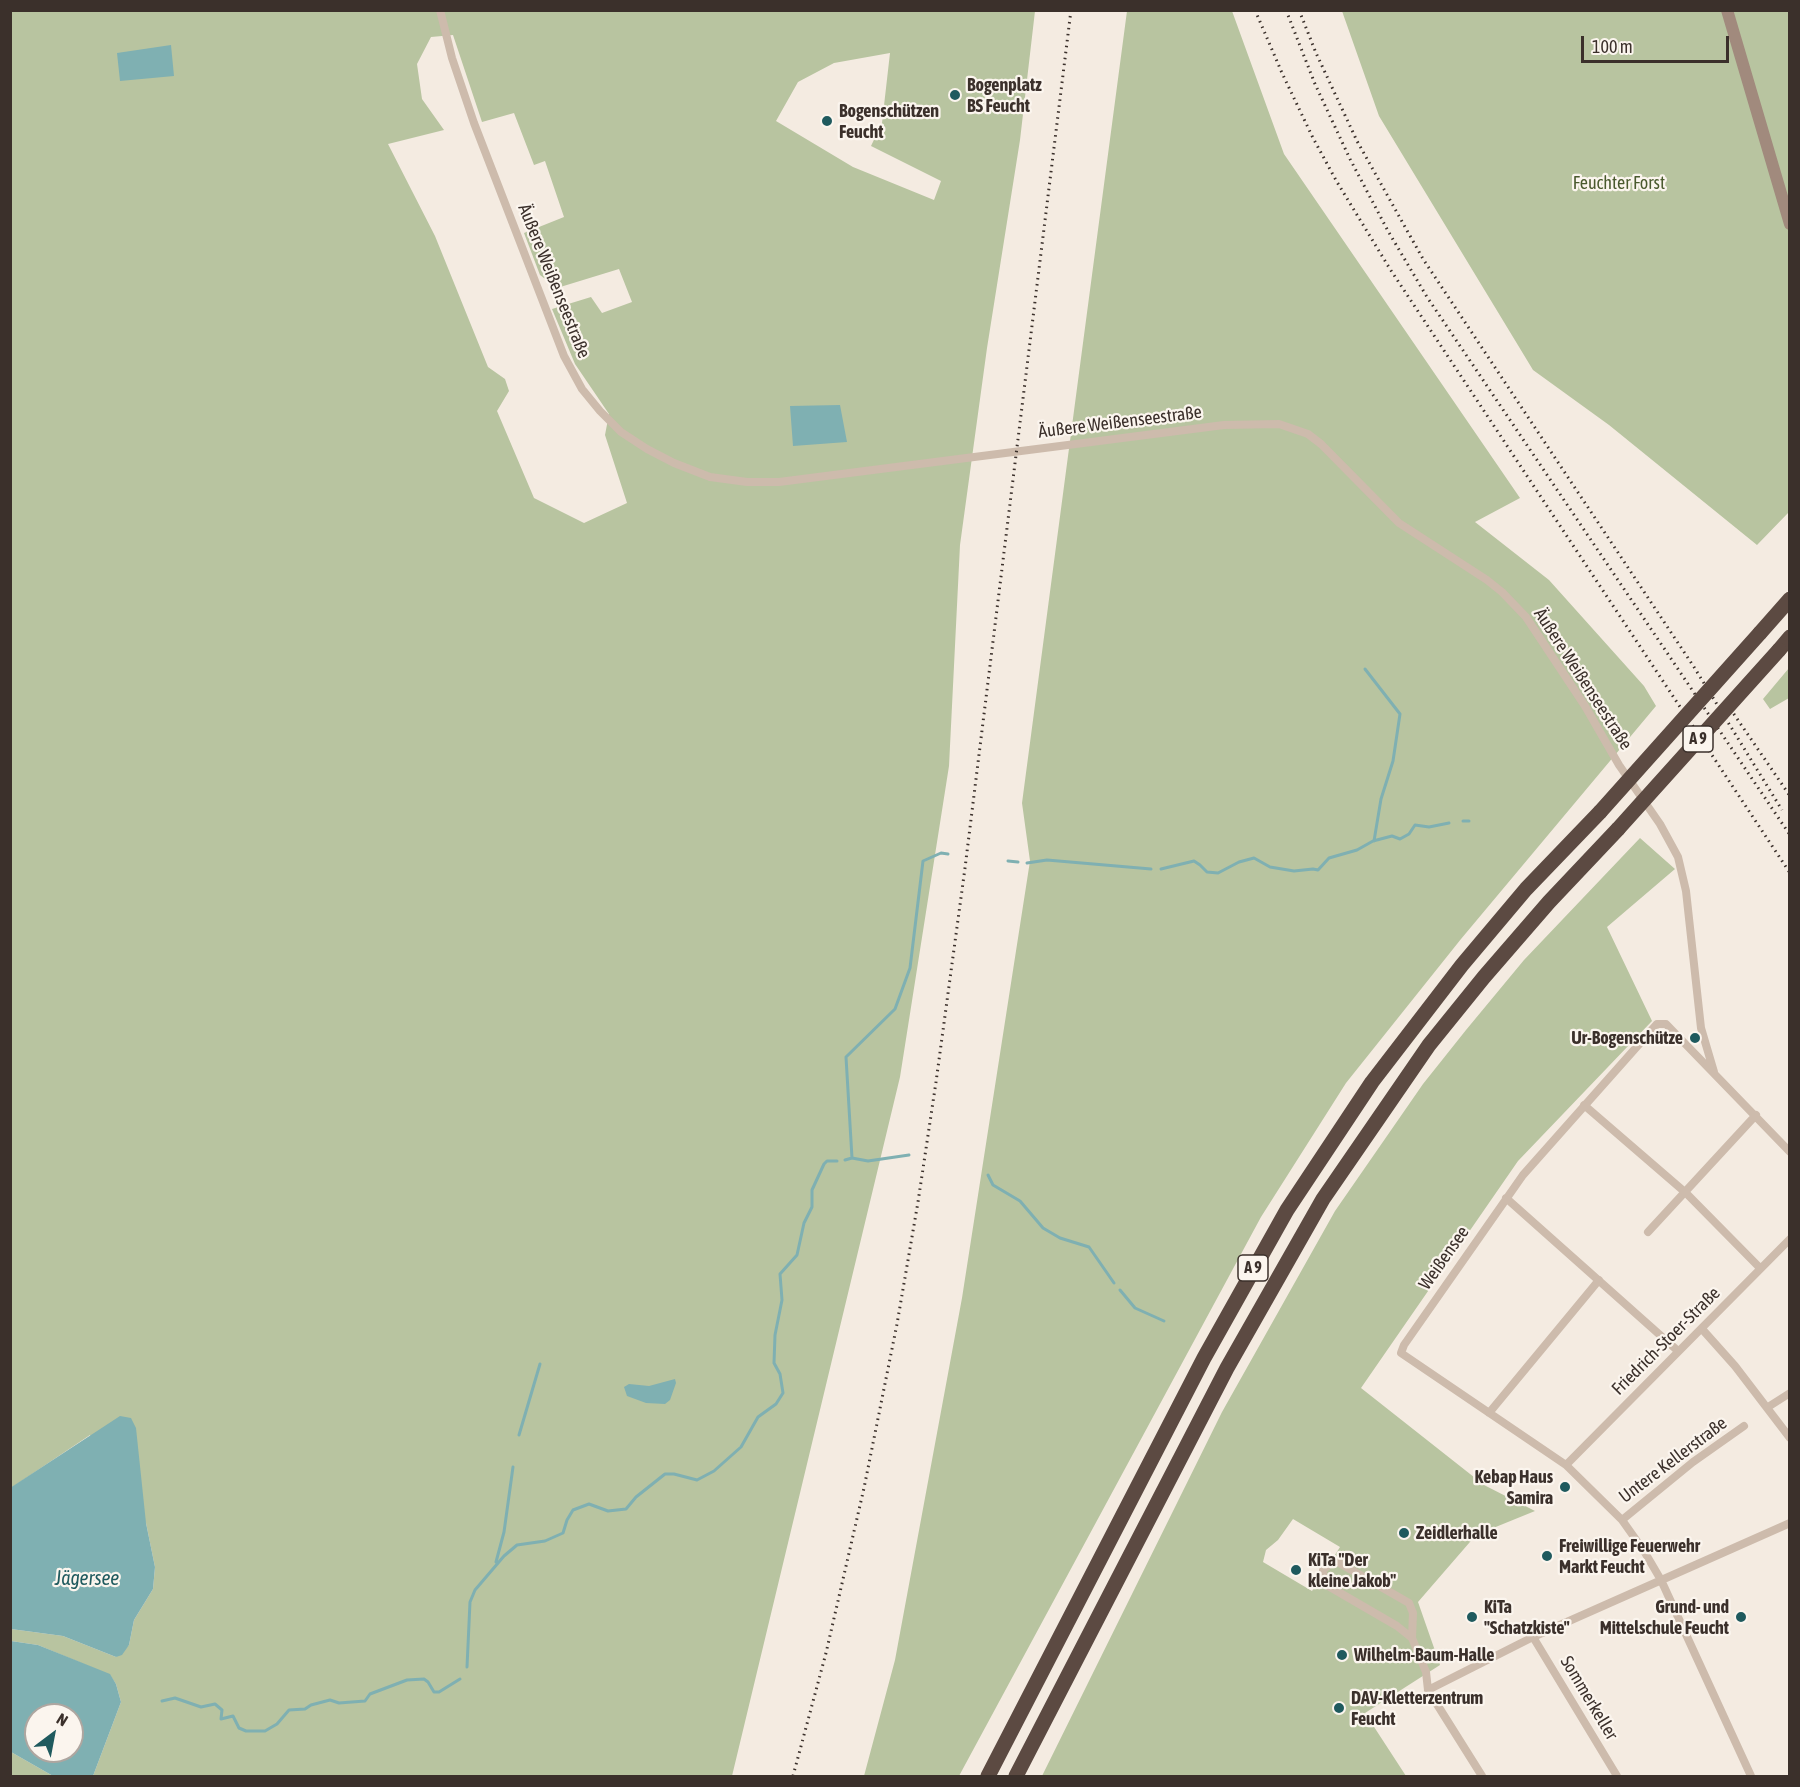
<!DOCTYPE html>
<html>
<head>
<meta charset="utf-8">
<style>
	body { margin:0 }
	#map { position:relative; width:1800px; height:1787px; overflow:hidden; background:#f4ebe1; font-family:"Asap Condensed",sans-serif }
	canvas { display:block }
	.frame { position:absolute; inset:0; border:12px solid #3b302b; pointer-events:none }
	.north { position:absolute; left:24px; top:1703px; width:60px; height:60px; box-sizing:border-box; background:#fbf5ee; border:2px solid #aea6a0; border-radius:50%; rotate:32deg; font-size:16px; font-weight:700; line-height:24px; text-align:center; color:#3b302b }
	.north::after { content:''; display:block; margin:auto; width:21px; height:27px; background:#1f5a5e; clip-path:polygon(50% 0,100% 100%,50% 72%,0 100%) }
	.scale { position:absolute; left:1581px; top:36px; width:148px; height:27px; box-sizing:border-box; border:3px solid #3b302b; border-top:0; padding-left:8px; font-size:18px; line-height:21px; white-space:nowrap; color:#3b302b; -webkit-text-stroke:4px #fbf5ee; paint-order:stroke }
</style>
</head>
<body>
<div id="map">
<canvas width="1800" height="1787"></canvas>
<div class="frame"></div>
<div class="north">N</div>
<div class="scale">100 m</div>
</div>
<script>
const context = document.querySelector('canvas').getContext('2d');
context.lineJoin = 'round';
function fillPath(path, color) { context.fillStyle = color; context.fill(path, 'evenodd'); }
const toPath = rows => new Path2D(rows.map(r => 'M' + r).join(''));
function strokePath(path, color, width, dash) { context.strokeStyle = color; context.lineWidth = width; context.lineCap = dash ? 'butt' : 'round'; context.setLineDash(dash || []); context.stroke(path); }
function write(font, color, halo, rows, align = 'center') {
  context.font = font + ' "Asap Condensed",sans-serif'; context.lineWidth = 4.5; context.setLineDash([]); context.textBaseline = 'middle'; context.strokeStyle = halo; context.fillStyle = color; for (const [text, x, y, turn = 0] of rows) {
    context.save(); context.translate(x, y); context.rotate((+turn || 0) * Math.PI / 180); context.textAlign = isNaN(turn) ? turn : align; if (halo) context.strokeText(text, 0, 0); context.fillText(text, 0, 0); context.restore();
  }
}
fillPath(toPath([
	[10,11,1035,11,1020,140,987,348,960,545,949,766,900,1077,732,1776,93,1776,121,1702,116,1684,110,1675,38,1645,11,1641,11,1629,63,1636,116,1657,129,1645,134,1620,153,1589,155,1567,146,1523,90,1435,11,1488],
	[453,35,482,122,514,113,534,165,545,161,564,217,524,233,540,275,557,288,619,269,632,302,602,313,591,297,552,309,575,364,609,414,605,435,627,503,584,523,534,498,497,411,509,391,505,379,488,367,435,236,388,144,444,130,422,99,417,64,431,37],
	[890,53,882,123,871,146,941,181,934,200,853,167,776,121,798,82,834,63],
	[1127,11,1232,11,1284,154,1520,498,1475,522,1549,580,1644,686,1656,706,1461,939,1346,1083,1261,1217,959,1776,864,1776,895,1660,962,1298,1030,861,1022,803],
	[1342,11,1789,11,1789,512,1757,545,1609,425,1533,370,1379,116],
	[1789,668,1789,698,1770,709,1763,699],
	[1640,838,1675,869,1607,927,1652,1021,1518,1161,1361,1388,1484,1485,1535,1511,1476,1535,1418,1602,1440,1665,1365,1713,1406,1776,1042,1776,1222,1412,1335,1211,1423,1084,1466,1030,1524,960],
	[1293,1519,1340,1547,1312,1591,1263,1562,1266,1550,1278,1540],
	[10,1752,11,1752,53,1776,11,1776]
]), '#b8c4a0');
fillPath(toPath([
	[171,45,174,76,120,81,117,53],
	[840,405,847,442,793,446,790,406],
	[675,1379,676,1383,670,1400,665,1404,646,1403,627,1396,624,1387,629,1384,649,1386],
	[120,1416,131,1418,136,1428,146,1523,155,1567,153,1589,134,1620,129,1645,122,1655,116,1657,63,1636,11,1629,10,1488],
	[11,1641,38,1645,110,1674,116,1684,121,1702,93,1776,53,1776,11,1752],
	[36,1715,72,1715,72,1751,36,1751]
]), '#7fb0b2');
strokePath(toPath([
	[1365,669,1400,714,1393,761,1381,799,1374,841],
	[1463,821,1469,821],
	[1008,861,1018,862],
	[1027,863,1047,860,1151,869],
	[1161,869,1194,861,1200,865,1207,872,1218,873,1239,862,1254,858,1270,867,1294,871,1313,869,1318,870,1329,858,1357,850,1373,841,1392,836,1400,839,1409,834,1415,825,1429,827,1449,823],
	[852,1158,846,1057,895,1009,910,968,923,861,941,853,948,854],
	[845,1160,852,1158,868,1161,909,1155],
	[988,1175,993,1185,1020,1201,1043,1228,1060,1238,1089,1247,1114,1283],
	[1120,1290,1135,1308,1164,1321],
	[519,1435,540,1364],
	[496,1562,504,1532,513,1467],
	[467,1667,470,1602,475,1590,504,1556,517,1545,545,1541,563,1533,567,1520,573,1510,589,1504,608,1511,626,1509,636,1497,665,1474,674,1474,697,1480,714,1471,741,1447,758,1417,776,1404,783,1393,780,1374,774,1363,775,1335,782,1300,780,1274,797,1255,804,1223,812,1207,812,1190,824,1164,827,1161,837,1161],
	[162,1701,175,1698,201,1707,215,1704,222,1710,221,1719,233,1716,239,1728,246,1731,265,1731,277,1724,289,1710,305,1709,311,1705,330,1700,339,1703,365,1701,370,1694,407,1680,424,1679,428,1682,434,1692,439,1692,460,1679]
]), '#7fb0b2', 3);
strokePath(toPath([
	[440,10,452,58,474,123,564,356,582,389,600,411,621,432,647,449,674,463,710,477,747,482,779,482,1224,425,1279,424,1308,434,1321,444,1399,523,1487,580,1502,592,1526,617,1585,706,1619,765,1660,824,1678,857,1686,891,1701,1028,1714,1072],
	[1584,1105,1686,1193,1760,1268],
	[1506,1198,1678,1351],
	[1648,1232,1756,1115],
	[1702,1329,1735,1366,1790,1438],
	[1768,1407,1790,1393],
	[1489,1413,1599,1280],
	[1566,1465,1790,1239],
	[1622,1520,1693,1462,1744,1426],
	[1533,1637,1617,1776],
	[1412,1638,1397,1626,1323,1583,1323,1570,1334,1560,1409,1603,1413,1613,1412,1638,1426,1672,1428,1690,1482,1776],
	[1428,1690,1533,1637,1790,1523],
	[1751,1776,1661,1580,1644,1551,1622,1520,1566,1465,1401,1353,1404,1345,1523,1175,1657,1024,1666,1024,1790,1152]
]), '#cdbbac', 8);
strokePath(toPath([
	[1727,10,1790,224]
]), '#a18a7d', 12);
strokePath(toPath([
	[1760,633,1790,599],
	[1779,650,1790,637],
	[988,1776,1204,1358,1287,1210,1372,1082,1462,965,1526,889,1600,812],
	[1016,1776,1227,1368,1323,1199,1429,1045,1484,977,1549,902,1618,829]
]), '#5c4a42', 15);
strokePath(toPath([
	[1255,10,1282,73,1313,138,1337,182,1390,269,1790,873],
	[1286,10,1315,84,1350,159,1388,231,1427,297,1790,835],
	[1299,10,1316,53,1357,141,1423,259,1694,667,1782,810],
	[1727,704,1790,796],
	[793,1776,826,1653,864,1488,897,1324,918,1202,936,1082,965,868,1071,10]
]), '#3b302b', 3, [1.5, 4.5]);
strokePath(toPath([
	[1600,812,1760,633],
	[1618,829,1779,650]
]), '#5c4a42', 15);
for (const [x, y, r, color] of [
	[955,95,6,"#1f5a5e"],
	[827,121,6,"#1f5a5e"],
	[1695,1038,6,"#1f5a5e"],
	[1565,1487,6,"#1f5a5e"],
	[1404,1533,6,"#1f5a5e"],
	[1547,1556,6,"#1f5a5e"],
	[1296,1570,6,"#1f5a5e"],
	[1472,1617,6,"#1f5a5e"],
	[1741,1617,6,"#1f5a5e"],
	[1342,1655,6,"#1f5a5e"],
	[1339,1708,6,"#1f5a5e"]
]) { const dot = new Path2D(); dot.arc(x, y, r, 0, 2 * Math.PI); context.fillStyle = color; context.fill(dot); strokePath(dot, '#fbf5ee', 2); }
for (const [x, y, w] of [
	[1698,739,30],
	[1253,1268,30]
]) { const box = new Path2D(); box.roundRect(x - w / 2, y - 13, w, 26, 4.5); context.fillStyle = '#fbf5ee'; context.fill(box); strokePath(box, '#3b302b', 1.5); }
write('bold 16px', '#3b302b', null, [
	["A 9",1698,739],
	["A 9",1253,1268]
]);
write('bold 18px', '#3b302b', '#fbf5ee', [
	["Bogenplatz",967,85],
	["BS Feucht",967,106],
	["Bogenschützen",839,111],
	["Feucht",839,132],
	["Ur-Bogenschütze",1683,1038,"right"],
	["Kebap Haus",1553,1477,"right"],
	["Samira",1553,1498,"right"],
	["Zeidlerhalle",1416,1533],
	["Freiwillige Feuerwehr",1559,1546],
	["Markt Feucht",1559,1567],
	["KiTa \"Der",1308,1560],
	["kleine Jakob\"",1308,1581],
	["KiTa",1484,1607],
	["\"Schatzkiste\"",1484,1628],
	["Grund- und",1729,1607,"right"],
	["Mittelschule Feucht",1729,1628,"right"],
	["Wilhelm-Baum-Halle",1354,1655],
	["DAV-Kletterzentrum",1351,1698],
	["Feucht",1351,1719]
], 'left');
write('18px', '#4a5a2e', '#fbf5ee', [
	["Feuchter Forst",1619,183]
]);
write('18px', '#3b302b', '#fbf5ee', [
	["Äußere Weißenseestraße",554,281,68],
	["Äußere Weißenseestraße",1120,422,-7],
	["Äußere Weißenseestraße",1583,679,57],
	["Weißensee",1444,1258,-55],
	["Friedrich-Stoer-Straße",1666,1341,-45],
	["Untere Kellerstraße",1673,1460,-37],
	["Sommerkeller",1589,1698,59]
]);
write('italic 20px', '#1f5a5e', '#fbf5ee', [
	["Jägersee",87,1579]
]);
</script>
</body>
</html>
